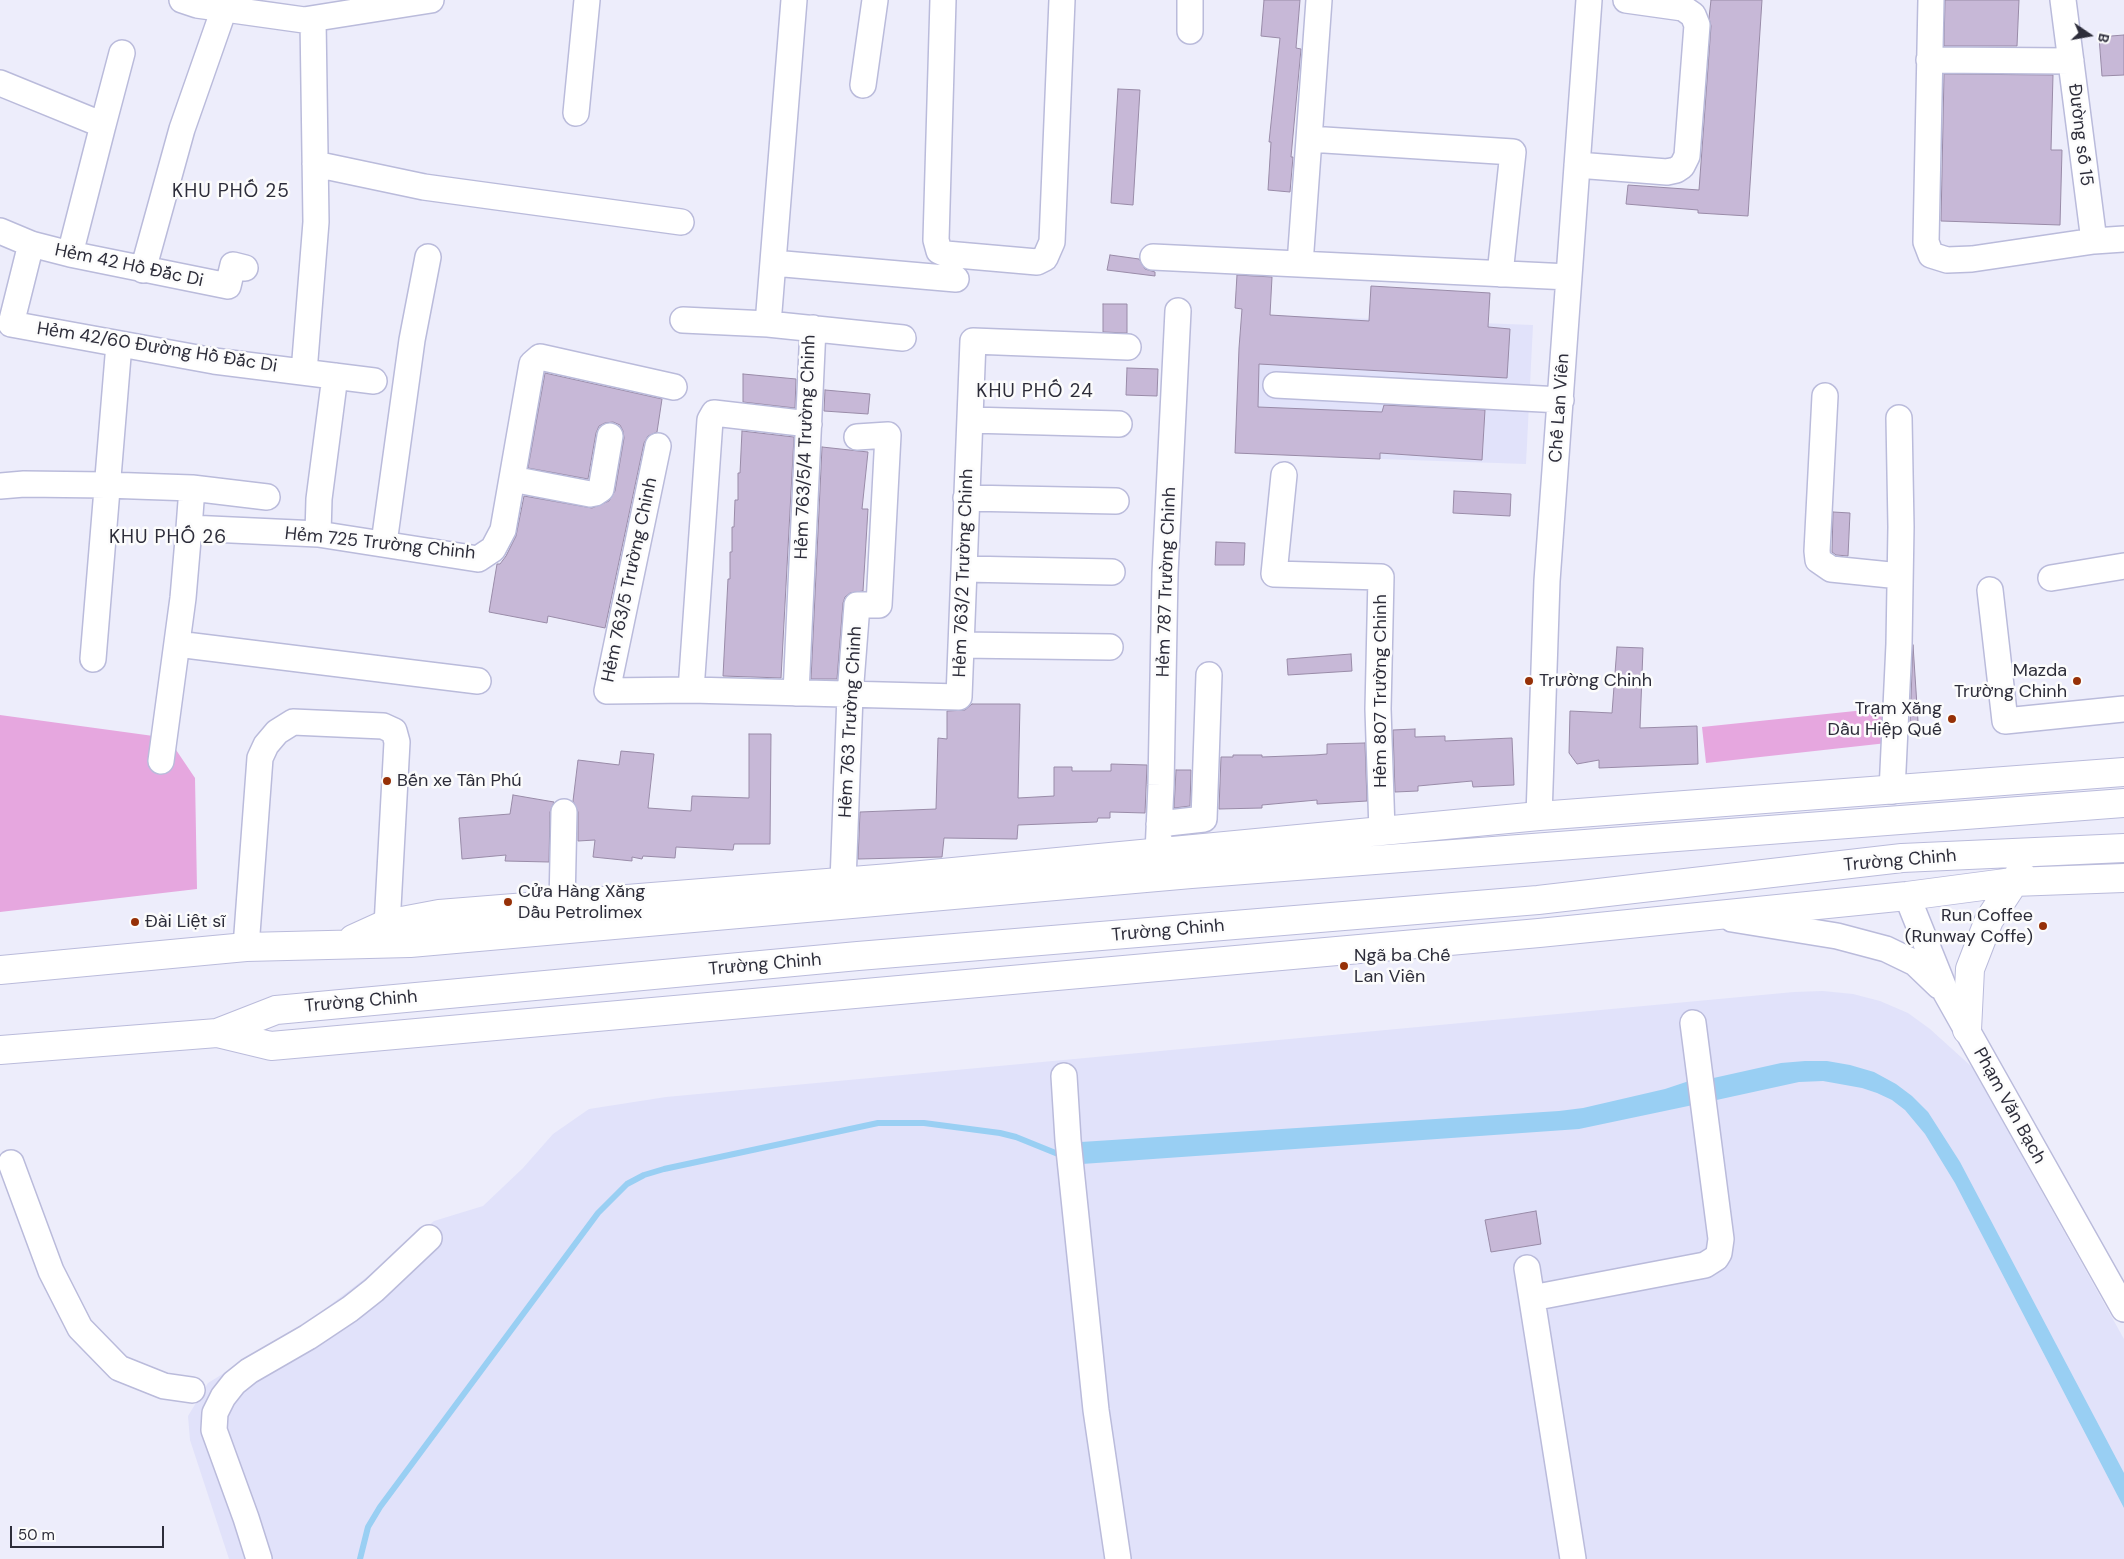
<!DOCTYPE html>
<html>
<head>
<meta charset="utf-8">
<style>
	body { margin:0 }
	#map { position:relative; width:2124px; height:1559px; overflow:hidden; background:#ededfb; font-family:"DM Sans",sans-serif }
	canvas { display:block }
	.north { position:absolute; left:2064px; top:10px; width:50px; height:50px; -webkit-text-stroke:4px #fcfcfc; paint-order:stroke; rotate:102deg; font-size:14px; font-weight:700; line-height:20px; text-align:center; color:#2d2d3a }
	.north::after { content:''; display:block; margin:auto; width:18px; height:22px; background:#2d2d3a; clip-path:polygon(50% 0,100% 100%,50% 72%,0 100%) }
	.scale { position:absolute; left:10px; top:1526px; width:154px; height:22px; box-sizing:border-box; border:2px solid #2d2d3a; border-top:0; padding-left:6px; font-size:15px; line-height:18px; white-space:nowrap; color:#2d2d3a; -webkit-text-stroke:4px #fcfcfc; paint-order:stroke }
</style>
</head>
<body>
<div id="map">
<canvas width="2124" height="1559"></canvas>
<div class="north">B</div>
<div class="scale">50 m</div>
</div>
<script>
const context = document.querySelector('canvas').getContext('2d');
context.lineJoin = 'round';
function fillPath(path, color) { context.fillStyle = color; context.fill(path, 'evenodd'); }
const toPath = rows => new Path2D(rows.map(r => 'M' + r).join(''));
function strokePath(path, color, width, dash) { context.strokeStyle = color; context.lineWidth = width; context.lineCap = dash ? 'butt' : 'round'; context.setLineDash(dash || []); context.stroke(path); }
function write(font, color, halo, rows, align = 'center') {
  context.font = font + ' "DM Sans",sans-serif'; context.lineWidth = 5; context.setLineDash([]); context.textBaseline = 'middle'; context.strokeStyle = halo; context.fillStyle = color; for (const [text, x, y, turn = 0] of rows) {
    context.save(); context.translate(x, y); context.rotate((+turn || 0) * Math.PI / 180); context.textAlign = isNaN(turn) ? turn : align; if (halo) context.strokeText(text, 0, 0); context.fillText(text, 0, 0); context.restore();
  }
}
fillPath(toPath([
	[1242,314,1533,325,1526,464,1380,459,1237,406,1239,350],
	[1823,991,1853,994,1880,1001,1908,1013,1930,1029,1972,1067,2124,1339,2124,1559,229,1559,190,1440,188,1416,208,1383,313,1318,380,1267,434,1221,483,1206,523,1168,553,1134,589,1109,666,1097,1794,992]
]), '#e1e2fa');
fillPath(toPath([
	[1884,708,1887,743,1706,763,1702,727],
	[0,715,168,738,195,778,197,889,0,912]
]), '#e6a7df');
fillPath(toPath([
	[1805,1061,1827,1061,1850,1065,1874,1072,1896,1084,1912,1096,1928,1112,1960,1162,2124,1473,2124,1508,1955,1183,1925,1134,1905,1110,1892,1100,1877,1093,1862,1088,1823,1081,1799,1082,1712,1101,1709,1079,1781,1063],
	[1689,1081,1693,1105,1579,1129,1082,1164,1081,1142,1559,1111,1583,1108,1665,1089]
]), '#99cff3');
strokePath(toPath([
	[360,1559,368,1527,380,1507,598,1213,627,1184,644,1175,664,1169,878,1123,924,1123,1000,1133,1016,1137,1058,1154]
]), '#99cff3', 6);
const building = toPath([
	[1264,0,1300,0,1296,48,1301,49,1291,157,1293,157,1290,192,1268,190,1271,142,1269,142,1280,38,1261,36,1264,0],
	[1711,0,1762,0,1748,216,1698,213,1698,210,1626,204,1628,185,1699,190,1711,26,1709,18,1711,0],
	[1945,0,2019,0,2017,46,1944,46,1945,0],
	[2124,35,2124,75,2102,76,2099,37,2124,35],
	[1944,74,2053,75,2051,150,2062,150,2060,225,1941,221,1944,74],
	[1118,89,1140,90,1133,205,1111,203,1118,89],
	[1110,255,1139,259,1145,269,1155,272,1155,276,1107,270,1110,255],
	[1237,275,1272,277,1270,315,1369,321,1371,286,1490,293,1488,327,1510,329,1507,378,1259,364,1258,407,1382,412,1384,405,1485,410,1482,460,1380,453,1380,459,1235,453,1239,348,1242,309,1235,308,1237,275],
	[1103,304,1127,304,1127,333,1103,332,1103,304],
	[1127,368,1158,369,1157,396,1126,395,1127,368],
	[545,373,662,399,657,432,648,436,644,443,605,628,548,616,547,623,489,612,497,564,500,564,506,556,516,536,524,496,592,508,609,501,615,491,624,438,623,431,620,425,613,422,605,423,599,426,596,433,588,479,528,468,545,373],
	[743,374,796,379,795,408,743,402,743,374],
	[825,390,870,394,868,414,824,411,825,390],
	[742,431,794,437,781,678,723,676,728,579,730,579,730,552,732,552,732,527,734,527,735,500,738,500,738,473,740,473,742,431],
	[822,447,868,452,862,509,868,509,863,591,850,593,845,597,843,603,837,679,811,679,822,447],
	[1454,491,1511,494,1510,516,1453,513,1454,491],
	[1833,512,1850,513,1848,556,1836,555,1832,552,1833,512],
	[1216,542,1245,543,1244,565,1215,565,1216,542],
	[1913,645,1918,721,1910,723,1913,645],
	[1617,647,1643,648,1640,728,1697,726,1698,764,1599,768,1599,760,1577,764,1569,753,1570,711,1612,713,1617,647],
	[1351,654,1352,671,1288,675,1287,659,1351,654],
	[972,704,1020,704,1018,798,1054,796,1054,767,1072,767,1072,771,1111,771,1111,764,1147,765,1145,813,1110,812,1110,818,1098,818,1097,822,1018,825,1017,839,944,838,942,857,858,859,860,812,936,809,938,738,947,739,947,711,965,710,972,704],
	[1415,729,1415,737,1445,736,1445,741,1512,738,1514,785,1473,787,1472,781,1418,786,1418,791,1395,792,1393,730,1415,729],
	[749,734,771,734,770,844,734,844,733,850,676,847,675,858,643,856,642,859,632,857,632,861,593,857,595,840,578,841,578,812,573,801,578,760,619,765,621,751,654,754,648,808,691,811,692,796,749,798,749,734],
	[1365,743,1367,801,1317,804,1317,800,1262,805,1262,808,1219,809,1221,757,1233,757,1233,755,1262,755,1262,757,1315,755,1327,754,1327,744,1365,743],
	[1176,770,1191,770,1190,806,1174,808,1176,770],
	[513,795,554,802,550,812,549,862,505,861,506,855,462,859,459,818,510,814,513,795],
	[1536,1211,1541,1244,1491,1252,1485,1220,1536,1211]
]);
fillPath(building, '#c7b8d7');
strokePath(building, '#998ba8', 1);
const minor = toPath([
	[182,0,197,5,304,20,431,0],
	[943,0,936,240,939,251,946,254,1037,262,1045,258,1052,242,1062,0],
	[1190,0,1190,31],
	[1931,0,1926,242,1931,255,1947,260,1972,259,2094,241,2124,239],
	[2063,0,2094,241],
	[1929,60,2071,61],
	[0,83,103,125,122,53],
	[863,85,875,0],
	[576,113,587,0],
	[1309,139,1513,152,1500,274],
	[315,164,424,187,681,222],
	[1577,165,1667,172,1676,170,1682,166,1687,156,1697,25,1693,15,1683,8,1626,0],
	[0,231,31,244,70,254,228,286,233,265,245,268],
	[31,244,11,324,214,361,374,381],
	[70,254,103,125],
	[1153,257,1569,277],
	[773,263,956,279],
	[1300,264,1319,0],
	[143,270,182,129,224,9],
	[683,320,768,324,903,338],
	[768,324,794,0],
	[304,372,316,222,313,19],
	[1276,385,1561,400],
	[1825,396,1817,551,1818,560,1831,569,1900,576],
	[970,420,1119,424],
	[658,446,607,691,691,690,959,697,973,341,1128,347],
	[1284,475,1274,574,1381,577,1378,709,1382,831],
	[512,479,590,494,595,493,601,489,610,436],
	[0,486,24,484,106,485,192,488,189,528,318,534,478,559,493,549,503,530,532,364,540,357,674,387],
	[192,488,267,497],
	[966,498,1116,501],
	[318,534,319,499,335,376],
	[384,543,412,340,428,257],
	[964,569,1112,572],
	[2051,578,2124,566],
	[1990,590,2005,721,2124,709],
	[177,644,478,681],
	[961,645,1110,647],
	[93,659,119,344],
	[691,690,710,420,714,413,809,424],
	[796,693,813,328],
	[161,761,183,598,189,528],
	[1892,791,1899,644,1901,527,1899,418],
	[1539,816,1547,581,1589,0],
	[1159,824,1204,819,1209,675],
	[1158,853,1161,785,1165,573,1178,311],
	[843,882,850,695,857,605,879,605,888,435,857,437],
	[1907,896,1946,993,2124,1309],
	[562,904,564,812],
	[1732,919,1837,936,1886,949,1915,963,1939,986],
	[246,947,260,758,266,745,277,732,293,722,383,726,394,731,397,742,386,944],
	[1064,1076,1068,1140,1096,1410,1118,1559],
	[11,1163,51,1271,80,1328,119,1368,164,1386,192,1390],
	[1527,1268,1573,1559],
	[1532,1298,1705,1265,1716,1258,1719,1253,1721,1239,1693,1023],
	[259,1559,246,1518,214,1430,215,1413,223,1397,234,1383,249,1371,308,1337,350,1309,374,1290,429,1238]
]);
const major = toPath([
	[353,939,386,924,439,914,890,878,1539,816,2124,772],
	[0,970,246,947,410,943,1191,874,2124,803],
	[1967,1030,1970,969,1989,920,2020,873],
	[217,1033,271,1046,1539,933,1907,896,2013,882,2124,878],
	[0,1050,217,1033,276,1010,858,956,1538,900,1902,858,2124,848]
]);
strokePath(minor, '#babbdb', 28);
strokePath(major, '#babbdb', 30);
strokePath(minor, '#fff', 25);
strokePath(major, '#fff', 28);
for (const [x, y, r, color] of [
	[1529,681,5,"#963007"],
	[2077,681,5,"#963007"],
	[1952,719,5,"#963007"],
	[387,781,5,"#963007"],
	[508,902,5,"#963007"],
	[135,922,5,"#963007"],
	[2043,926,5,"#963007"],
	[1344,966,5,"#963007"]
]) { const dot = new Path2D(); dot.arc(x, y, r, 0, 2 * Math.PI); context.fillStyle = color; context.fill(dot); strokePath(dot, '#fcfcfc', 2); }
write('18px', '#2d2d3a', '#fcfcfc', [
	["Đường số 15",2080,135,83],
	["Hẻm 42 Hồ Đắc Di",129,266,12],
	["Hẻm 42/60 Đường Hồ Đắc Di",157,348,9],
	["Chế Lan Viên",1560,408,-86],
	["Hẻm 763/5/4 Trường Chinh",806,447,-88],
	["Hẻm 725 Trường Chinh",380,544,6],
	["Hẻm 763/2 Trường Chinh",964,573,-88],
	["Hẻm 763/5 Trường Chinh",630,580,-78],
	["Hẻm 787 Trường Chinh",1167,582,-88],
	["Hẻm 807 Trường Chinh",1381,691,-90],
	["Hẻm 763 Trường Chinh",851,722,-87],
	["Trường Chinh",1900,861,-5],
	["Trường Chinh",1168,931,-5],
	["Trường Chinh",765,965,-5],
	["Trường Chinh",361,1002,-5],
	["Phạm Văn Bạch",2009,1106,61]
]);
write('18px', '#2d2d3a', '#fcfcfc', [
	["Mazda",2067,671,"right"],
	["Trường Chinh",2067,692,"right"],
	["Trường Chinh",1539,681],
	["Trạm Xăng",1942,709,"right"],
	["Dầu Hiệp Quế",1942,730,"right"],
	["Bến xe Tân Phú",397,781],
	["Cửa Hàng Xăng",518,892],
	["Dầu Petrolimex",518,913],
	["Run Coffee",2033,916,"right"],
	["(Runway Coffe)",2033,937,"right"],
	["Đài Liệt sĩ",145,922],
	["Ngã ba Chế",1354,956],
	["Lan Viên",1354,977]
], 'left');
context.letterSpacing = '1px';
write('19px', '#2d2d3a', '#fcfcfc', [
	["KHU PHỐ 25",231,192],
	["KHU PHỐ 24",1035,392],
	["KHU PHỐ 26",168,538]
]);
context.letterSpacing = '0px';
</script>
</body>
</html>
